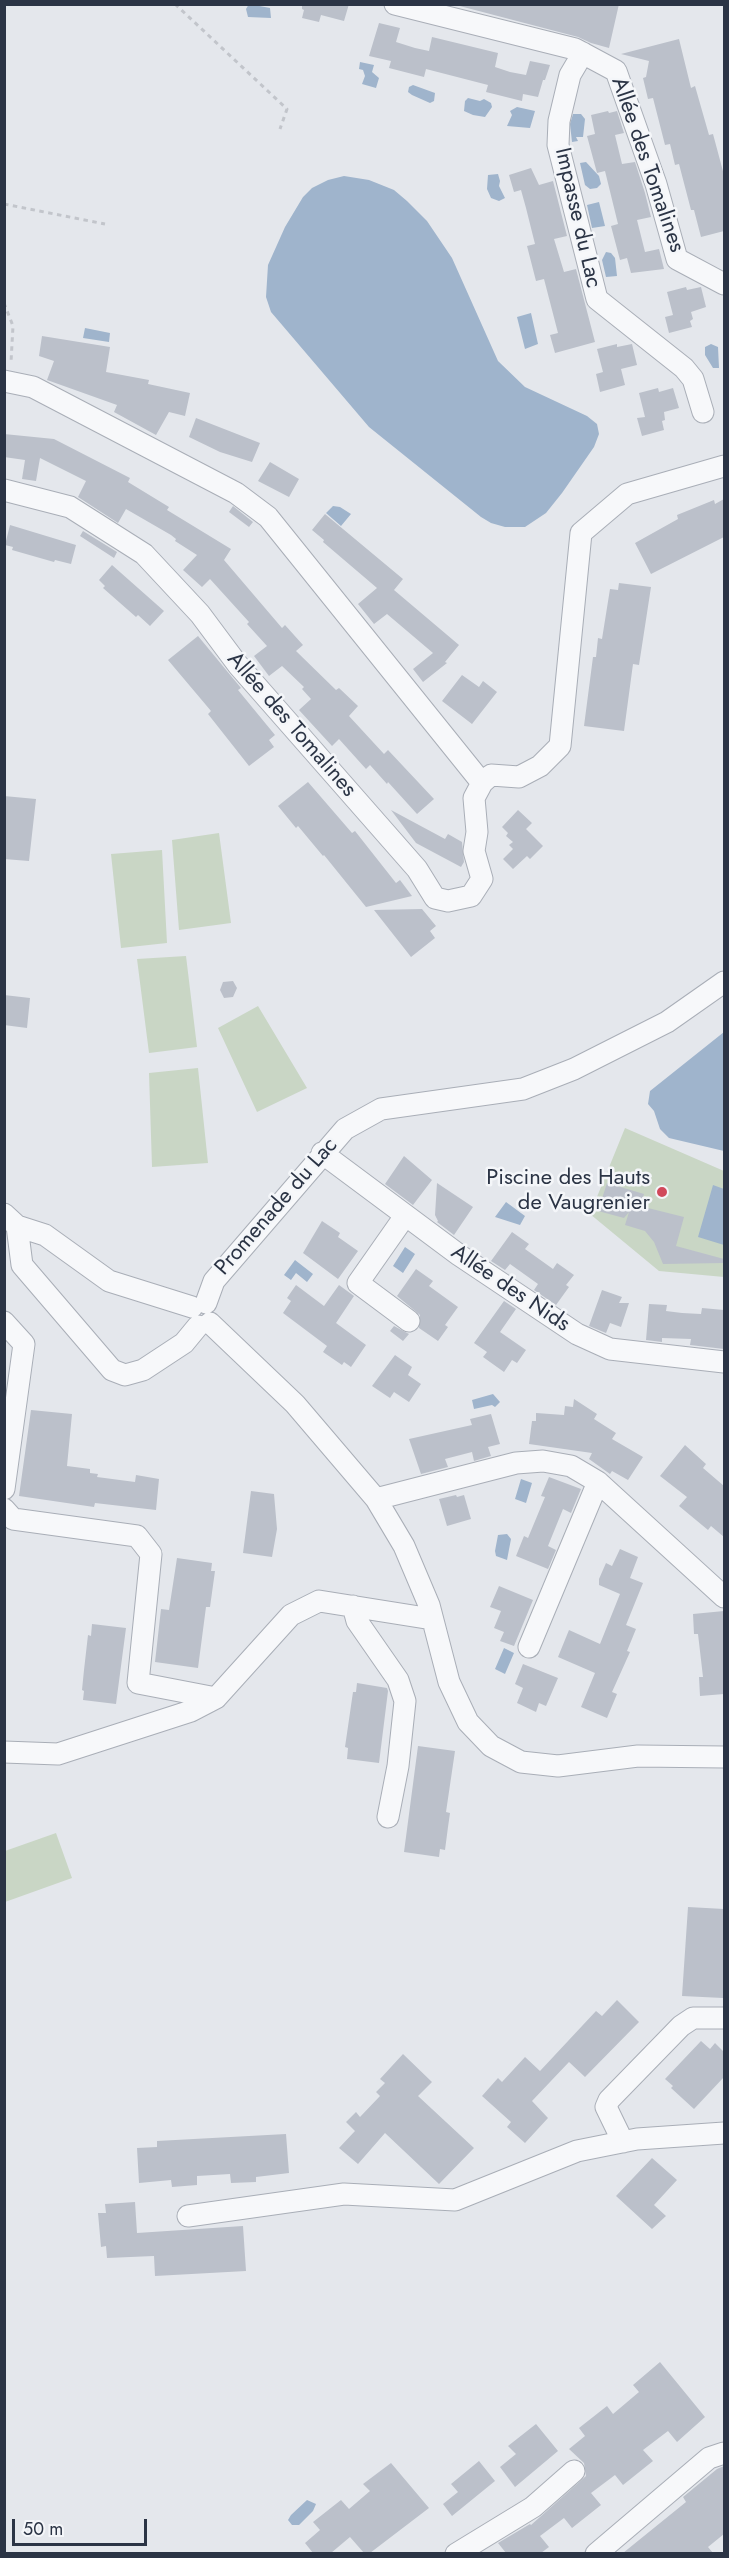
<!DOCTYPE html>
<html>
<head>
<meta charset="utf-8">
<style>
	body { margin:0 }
	#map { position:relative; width:729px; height:2558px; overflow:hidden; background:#e4e7ec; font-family:Jost,sans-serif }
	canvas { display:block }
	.frame { position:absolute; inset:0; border:6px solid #2b3445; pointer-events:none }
	.scale { position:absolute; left:12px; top:2519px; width:135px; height:27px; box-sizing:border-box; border:3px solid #2b3445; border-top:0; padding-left:8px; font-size:18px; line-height:21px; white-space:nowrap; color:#2b3445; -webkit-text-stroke:4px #f4f6f9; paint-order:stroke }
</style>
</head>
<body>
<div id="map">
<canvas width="729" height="2558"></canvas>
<div class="frame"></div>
<div class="scale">50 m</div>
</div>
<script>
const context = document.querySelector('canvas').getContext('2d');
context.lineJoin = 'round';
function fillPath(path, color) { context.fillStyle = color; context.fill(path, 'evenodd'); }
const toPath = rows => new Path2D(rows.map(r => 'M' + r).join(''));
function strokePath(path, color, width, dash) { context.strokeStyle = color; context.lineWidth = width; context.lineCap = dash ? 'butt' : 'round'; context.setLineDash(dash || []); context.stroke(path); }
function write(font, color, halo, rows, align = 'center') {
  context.font = font + ' Jost,sans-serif'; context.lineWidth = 5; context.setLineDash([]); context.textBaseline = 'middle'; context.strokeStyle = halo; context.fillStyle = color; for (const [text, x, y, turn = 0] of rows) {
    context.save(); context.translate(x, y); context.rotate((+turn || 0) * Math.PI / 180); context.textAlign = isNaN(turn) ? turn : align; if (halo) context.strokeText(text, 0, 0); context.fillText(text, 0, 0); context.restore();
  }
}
fillPath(toPath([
	[219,833,231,923,179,930,172,840],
	[162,850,167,943,121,948,111,854],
	[186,956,197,1047,149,1053,137,959],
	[258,1006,307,1088,257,1112,218,1028],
	[198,1068,208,1163,152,1167,149,1073],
	[625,1128,724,1171,724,1277,659,1271,590,1214],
	[56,1833,72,1878,5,1902,5,1851]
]), '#c9d6c5');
fillPath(toPath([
	[249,4,270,8,271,18,248,17,246,9],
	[360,62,374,65,372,72,379,78,376,88,362,84,365,76,363,70,359,69],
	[413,85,435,93,434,101,430,103,412,95,408,92,409,87],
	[468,98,480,101,484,99,491,103,492,107,485,117,473,115,464,111,465,101],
	[517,107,535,111,530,128,507,126,512,115,510,111],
	[573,114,581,114,585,119,583,137,576,137,578,141,572,142,570,124],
	[586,162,599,176,601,184,597,188,590,189,585,185,580,163],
	[498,174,500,181,499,186,505,198,499,201,491,198,487,189,488,175],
	[344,176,369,180,394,190,407,201,427,221,452,258,498,361,525,387,587,416,597,424,599,434,594,447,562,493,546,513,525,527,505,527,491,523,481,517,369,427,271,312,266,297,268,265,285,227,303,197,312,188,328,180],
	[599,202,605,226,592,228,587,205],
	[606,252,611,253,615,258,617,276,606,277,602,260],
	[531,313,538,344,525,349,517,317],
	[85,328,110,333,109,342,83,338],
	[711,344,718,347,719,368,713,368,705,355,705,347],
	[333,506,340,507,351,514,341,526,326,513],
	[724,1032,724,1151,669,1138,660,1129,654,1111,648,1104,650,1091],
	[713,1185,724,1189,724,1245,698,1237],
	[506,1202,525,1216,520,1225,495,1217],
	[405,1247,415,1254,403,1273,393,1266],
	[295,1260,313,1274,307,1282,296,1273,291,1280,284,1275],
	[493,1394,500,1402,495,1407,492,1405,474,1409,472,1400],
	[521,1479,532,1483,526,1503,515,1499],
	[507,1534,511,1539,507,1560,496,1556,495,1551,498,1535],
	[504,1648,514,1653,505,1674,495,1669],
	[307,2500,316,2504,313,2511,299,2525,292,2525,288,2520,291,2515]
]), '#9fb4cc');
fillPath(toPath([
	[302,4,349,4,344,21,321,15,319,22,302,18,304,10,302,9],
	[452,4,619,4,609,48,591,43,578,37],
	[379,23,400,28,396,42,415,48,429,51,432,37,498,53,495,67,510,72,526,75,530,61,550,65,545,80,543,80,538,97,523,94,522,101,486,92,488,85,426,69,424,77,389,68,391,61,369,56],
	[679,39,691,88,695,86,709,135,713,134,724,175,724,231,701,237,694,210,691,210,679,164,675,165,670,144,665,145,653,98,648,99,643,78,646,77,649,61,621,54],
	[608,111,609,113,617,111,624,133,615,135,622,164,635,162,645,193,651,217,637,220,645,252,659,249,664,269,631,273,627,258,620,260,611,226,618,224,605,171,597,173,587,136,595,134,591,115],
	[531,168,539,185,553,181,567,236,554,239,564,272,576,269,595,342,555,353,550,335,558,333,544,279,536,281,527,246,535,244,526,208,521,190,514,192,509,175],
	[686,287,687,290,701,287,706,307,691,312,693,319,690,321,692,327,669,333,665,317,673,315,667,292],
	[42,336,110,347,106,372,149,380,148,384,190,393,185,416,169,412,156,435,114,412,117,405,47,380,54,361,39,356],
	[617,344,617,347,632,344,637,365,621,369,625,385,600,392,596,374,603,372,597,349],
	[658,388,659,392,673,388,679,408,664,412,665,420,662,421,664,430,642,436,637,418,645,417,639,393],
	[196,418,260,443,252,462,220,452,189,437],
	[4,434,54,439,130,478,128,482,169,507,167,510,231,549,224,560,282,628,285,625,303,645,296,651,336,690,339,688,358,706,349,716,384,754,388,750,434,799,417,814,388,782,387,784,370,765,366,769,339,739,332,746,299,710,311,699,302,689,304,687,282,666,269,676,254,656,267,646,247,624,249,622,210,579,202,587,183,570,197,555,175,541,176,539,171,535,126,509,118,523,78,497,86,481,40,458,36,481,22,479,25,460,4,457],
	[270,462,299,479,289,497,258,481],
	[724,499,724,537,651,574,635,543,678,519,677,515,714,500,715,504],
	[233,506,253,522,249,527,229,512],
	[325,514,403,579,394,590,459,645,445,662,447,663,423,682,413,669,433,653,387,614,374,624,358,604,377,588,323,542,324,540,312,530],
	[10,525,76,545,71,564,55,560,54,562,12,550,13,547,5,545],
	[83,531,117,552,114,558,80,536],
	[112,565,164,611,150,626,138,615,136,617,103,588,105,586,99,580],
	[619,583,651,587,639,665,633,664,624,731,584,726,593,657,596,657,598,638,602,639,610,589,618,590],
	[198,636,241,688,238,690,275,735,269,740,274,747,249,766,208,714,211,711,168,660],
	[462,675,479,687,483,681,497,692,472,724,442,701],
	[308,782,352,833,355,831,396,883,400,880,412,896,366,907,324,855,323,856,298,826,296,828,278,806],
	[4,796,36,799,29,861,4,859],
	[391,810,445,839,448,834,462,842,464,862,461,867,416,843],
	[518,810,532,823,526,829,543,846,530,859,527,856,513,869,503,859,513,849,509,845,513,842,506,836,508,833,502,827],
	[422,909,436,926,430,931,435,938,411,957,374,910],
	[233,981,237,988,233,997,224,998,220,990,223,982],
	[4,995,30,998,27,1028,4,1025],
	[404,1156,432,1180,413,1205,385,1184],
	[437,1183,473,1207,454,1235,437,1222,438,1221,435,1215],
	[607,1183,644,1194,640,1206,684,1217,676,1246,724,1259,724,1263,663,1264,654,1242,645,1231,625,1225,629,1212,624,1218,598,1211],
	[322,1221,340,1233,338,1237,358,1251,338,1279,303,1253],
	[512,1232,529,1244,525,1249,553,1269,557,1263,574,1275,566,1285,569,1287,556,1305,534,1290,538,1284,510,1264,505,1270,491,1261],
	[416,1269,433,1281,429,1286,458,1307,445,1325,448,1327,438,1341,419,1328,420,1315,397,1296],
	[296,1285,324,1306,339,1285,354,1296,336,1323,366,1345,351,1367,344,1362,342,1365,323,1352,327,1346,283,1313,291,1301,287,1298],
	[602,1290,622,1297,619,1303,629,1303,621,1327,610,1323,606,1333,589,1326],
	[504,1301,516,1309,500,1332,526,1350,517,1363,512,1360,504,1372,483,1357,487,1352,474,1343],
	[649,1304,667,1305,666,1311,682,1313,701,1314,702,1308,724,1310,724,1349,690,1345,691,1339,662,1338,662,1342,646,1340],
	[394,1326,409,1334,403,1341,390,1331],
	[395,1355,412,1367,408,1375,421,1384,409,1402,394,1392,390,1398,372,1386],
	[574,1399,597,1414,594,1419,616,1433,612,1439,643,1457,628,1480,612,1471,610,1474,589,1459,592,1453,529,1444,532,1421,536,1421,536,1413,564,1415,565,1406,573,1407],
	[31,1410,72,1414,67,1466,90,1469,90,1473,98,1474,97,1477,135,1482,136,1475,159,1479,156,1510,95,1503,94,1507,19,1496],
	[491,1414,500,1444,488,1447,491,1456,474,1461,472,1452,445,1459,448,1467,421,1474,409,1439,472,1425,470,1419],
	[685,1445,706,1464,703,1468,724,1486,724,1537,711,1526,708,1530,679,1506,687,1497,660,1476],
	[549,1477,581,1489,571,1513,563,1509,548,1546,556,1550,548,1569,516,1556,524,1536,528,1538,545,1497,541,1496],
	[251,1491,274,1494,277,1529,272,1557,243,1553],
	[456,1495,457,1497,464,1495,471,1519,447,1526,439,1499],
	[620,1549,638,1557,630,1578,643,1583,626,1625,636,1629,627,1651,630,1652,612,1692,617,1694,607,1718,581,1707,595,1673,558,1657,569,1630,600,1644,620,1594,599,1585,599,1579,606,1563,612,1566],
	[177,1558,212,1563,211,1571,215,1571,210,1607,206,1607,198,1668,155,1662,161,1609,169,1610],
	[499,1586,533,1600,514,1646,500,1641,504,1632,494,1628,501,1611,490,1607],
	[724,1611,724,1694,700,1696,699,1677,703,1677,698,1634,694,1634,693,1614],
	[92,1624,126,1628,116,1704,83,1700,84,1691,82,1690,84,1670,88,1635,91,1636],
	[523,1664,558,1678,546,1706,539,1703,536,1712,517,1703,523,1688,515,1684],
	[357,1683,387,1688,388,1691,379,1763,347,1759,348,1748,345,1747,353,1692,356,1692],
	[418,1746,455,1751,446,1812,450,1813,448,1827,445,1850,440,1849,439,1857,404,1852],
	[688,1907,724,1909,723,1998,682,1996],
	[617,2000,639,2022,585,2077,569,2062,532,2101,548,2118,525,2143,507,2127,511,2122,482,2096,498,2078,502,2082,525,2057,540,2071,596,2011,602,2016],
	[701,2041,710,2049,715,2043,724,2052,724,2077,694,2109,671,2088,673,2086,665,2079],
	[403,2054,432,2082,418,2096,474,2148,439,2184,385,2133,358,2164,339,2148,355,2131,346,2122,356,2112,360,2117,380,2096,376,2092,385,2083,380,2079],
	[286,2134,289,2173,256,2177,256,2182,231,2183,230,2174,197,2176,197,2185,172,2187,171,2180,139,2183,137,2148,157,2147,157,2141],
	[652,2158,677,2180,654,2205,666,2216,652,2229,616,2196],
	[135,2202,137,2233,243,2226,246,2271,155,2276,154,2256,107,2258,106,2246,101,2247,98,2213,106,2213,105,2204],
	[660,2362,705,2417,677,2442,668,2431,643,2450,653,2461,623,2485,615,2475,591,2493,601,2505,572,2528,564,2518,540,2536,549,2547,541,2553,506,2553,498,2543,530,2524,531,2525,586,2476,584,2463,569,2449,585,2436,579,2428,607,2406,613,2414,639,2392,633,2385],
	[536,2424,558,2451,515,2487,500,2467,516,2454,508,2446],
	[479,2461,495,2481,452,2516,443,2504,458,2492,451,2484],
	[391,2463,429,2508,370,2553,364,2553,350,2537,331,2553,313,2553,305,2543,320,2530,313,2522,341,2500,349,2509,370,2491,363,2484],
	[724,2466,724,2534,708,2547,713,2553,623,2553,686,2502,683,2497,717,2469]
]), '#bbc0ca');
const street = toPath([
	[395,4,575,49,616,71,656,184,677,259,724,284],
	[583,53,570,75,559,121,558,145,597,299,684,368,693,379,703,412],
	[4,381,33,387,236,493,268,517,482,783],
	[4,490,70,507,144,554,200,614,238,665,417,869,435,898,448,901,471,896,482,879,474,851,477,832,474,798,482,783,491,775,519,777,540,766,560,746,581,533,627,494,724,466],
	[322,1153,459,1255,577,1334,610,1349,724,1362],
	[4,1214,17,1226,45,1235,109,1281,192,1307],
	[405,1216,358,1283,409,1321],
	[17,1226,22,1265,112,1370,125,1375,143,1370,184,1343,198,1326],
	[206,1303,214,1281,345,1129,381,1109,523,1089,574,1069,667,1022,724,982],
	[4,1322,24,1344,4,1489],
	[210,1323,295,1404,376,1499,404,1546,429,1605,449,1682,468,1722,491,1746,521,1762,558,1766,638,1756,724,1757],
	[376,1499,516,1463,543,1461,571,1466,598,1482,724,1597],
	[4,1509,13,1519,137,1536,151,1554,138,1683,216,1698],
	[353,1606,357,1621,398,1680,405,1701,398,1766,388,1817],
	[529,1647,598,1482],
	[4,1752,58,1754,191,1711,216,1698,291,1615,319,1601,432,1619],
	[623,2142,606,2107,609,2100,681,2026,693,2018,724,2018],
	[188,2216,344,2194,455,2200,577,2151,637,2139,724,2133],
	[456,2554,533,2507,574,2471],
	[596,2554,709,2458,724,2453]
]);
strokePath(street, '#a9aeb7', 23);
strokePath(toPath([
	[175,4,287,109,280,129],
	[4,204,105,224],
	[4,303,13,326,11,362]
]), '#c2c5cb', 3, [4.5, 4.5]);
strokePath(street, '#f7f8fa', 21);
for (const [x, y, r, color] of [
	[662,1192,6,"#d1495b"]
]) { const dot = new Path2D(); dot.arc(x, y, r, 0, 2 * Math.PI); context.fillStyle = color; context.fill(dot); strokePath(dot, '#f4f6f9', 2); }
write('22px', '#2b3445', '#f4f6f9', [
	["Allée des Tomalines",647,165,71],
	["Impasse du Lac",577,218,77],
	["Allée des Tomalines",291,725,49],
	["Promenade du Lac",277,1207,-49],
	["Allée des Nids",510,1289,34]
]);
write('22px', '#2b3445', '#f4f6f9', [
	["Piscine des Hauts",650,1179],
	["de Vaugrenier",650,1204]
], 'right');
</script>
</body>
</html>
